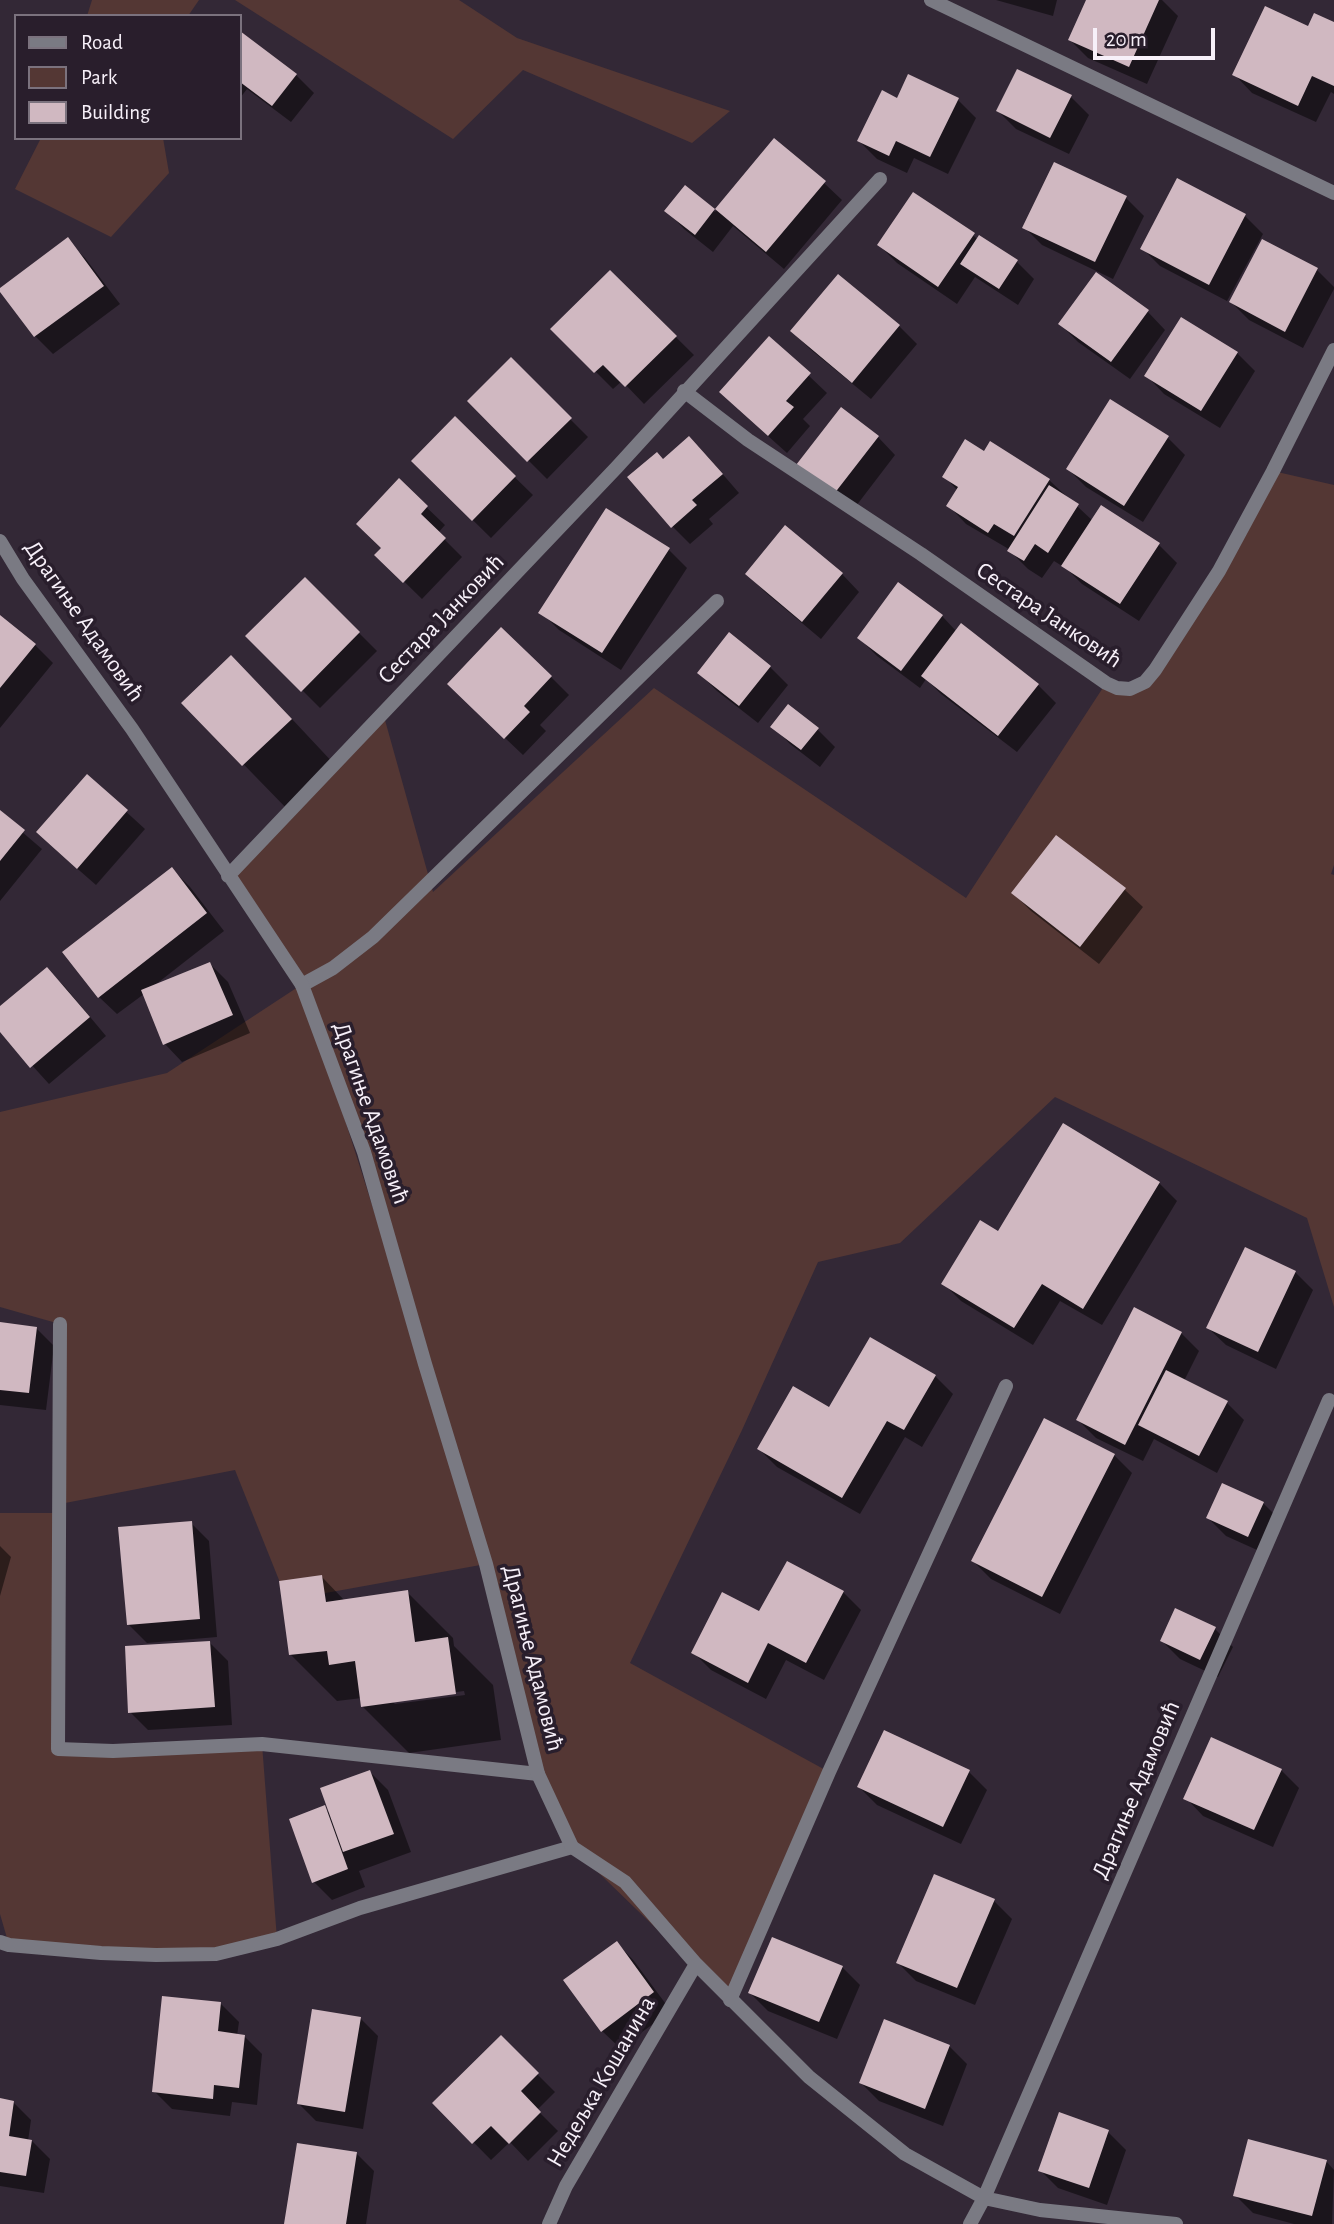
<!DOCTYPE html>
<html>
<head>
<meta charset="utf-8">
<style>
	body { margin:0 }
	#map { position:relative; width:1334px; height:2224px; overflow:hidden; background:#332836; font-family:"Alegreya Sans",sans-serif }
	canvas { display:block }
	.legend { position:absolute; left:14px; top:14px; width:228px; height:126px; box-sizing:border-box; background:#291e2c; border:2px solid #7b727e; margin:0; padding:9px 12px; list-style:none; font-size:21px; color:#f7f0f9 }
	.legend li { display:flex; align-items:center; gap:14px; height:35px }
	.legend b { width:35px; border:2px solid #7b727e }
	.scale { position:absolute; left:1093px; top:28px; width:122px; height:32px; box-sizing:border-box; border:4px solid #f7f0f9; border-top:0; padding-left:9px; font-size:21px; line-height:24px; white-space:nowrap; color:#f7f0f9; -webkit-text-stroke:5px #291e2c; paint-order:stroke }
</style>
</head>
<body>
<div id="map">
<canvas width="1334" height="2224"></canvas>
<ul class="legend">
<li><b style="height:9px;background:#7a7a83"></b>Road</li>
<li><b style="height:19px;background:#543734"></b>Park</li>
<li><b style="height:19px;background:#d0b8c1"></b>Building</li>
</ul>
<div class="scale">20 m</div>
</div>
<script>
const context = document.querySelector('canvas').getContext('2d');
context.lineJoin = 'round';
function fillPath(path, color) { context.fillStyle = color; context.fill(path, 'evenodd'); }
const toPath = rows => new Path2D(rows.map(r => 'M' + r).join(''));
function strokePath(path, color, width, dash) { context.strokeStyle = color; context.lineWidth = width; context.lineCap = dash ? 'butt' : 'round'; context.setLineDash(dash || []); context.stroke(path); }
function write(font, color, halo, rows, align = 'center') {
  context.font = font + ' "Alegreya Sans",sans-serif'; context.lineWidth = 7; context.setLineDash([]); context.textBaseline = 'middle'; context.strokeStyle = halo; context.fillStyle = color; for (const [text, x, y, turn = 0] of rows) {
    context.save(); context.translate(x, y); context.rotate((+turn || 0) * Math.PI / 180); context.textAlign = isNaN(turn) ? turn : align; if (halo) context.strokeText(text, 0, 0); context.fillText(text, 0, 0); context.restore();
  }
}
fillPath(toPath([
	[92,0,199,0,188,16,87,16],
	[235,0,459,0,517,38,730,111,692,143,523,70,453,139],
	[41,138,163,138,169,173,111,237,15,189],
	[1273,471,1334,485,1334,865,1331,874,1334,875,1334,1307,1307,1218,1055,1097,900,1243,818,1262,742,1430,630,1663,829,1772,730,2000,572,1847,552,1801,486,1564,287,1600,235,1470,60,1504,60,1324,0,1307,0,1112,167,1073,301,985,228,876,383,713,433,892,654,688,966,898,1106,683,1145,682],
	[310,1006,425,1364,457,1472,309,1007],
	[0,1513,60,1513,58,1749,262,1744,277,1939,216,1954,9,1945,0,1914]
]), '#543734');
fillPath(toPath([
	[996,0,1057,0,1053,16],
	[1088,0,1162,0,1178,16,1147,84,1088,58,1070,40],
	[1334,24,1334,94,1331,92,1316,122,1252,93,1235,75,1309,28],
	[240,33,296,75,314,93,291,122,247,89,240,98],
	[1071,97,1089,115,1069,154,1016,129,998,111],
	[898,100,958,100,976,118,948,174,914,158,907,173,877,159,859,141],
	[775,141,824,183,842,200,784,269,733,226,713,252,684,229,667,211,685,187,715,212],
	[1178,180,1245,216,1263,234,1227,301,1160,266,1142,248],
	[1126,198,1144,216,1113,279,1042,245,1024,227],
	[973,235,978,240,1016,261,1034,279,1018,305,975,277,957,304,897,263,879,245],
	[67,240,85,258,120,304,53,354,35,336,1,290],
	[1317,270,1334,287,1334,289,1303,348,1249,320,1231,302],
	[610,272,694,355,644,404,622,381,613,389,553,329],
	[1148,312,1165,330,1130,379,1078,342,1060,324],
	[899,326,917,344,871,399,810,349,792,331],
	[770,339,827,393,803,419,810,426,787,453,739,410],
	[1237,353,1255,371,1220,428,1164,394,1147,376],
	[511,360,588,437,547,479,469,401],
	[455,419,533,495,491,538,413,461],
	[878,437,895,455,853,510,816,483],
	[1167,437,1185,455,1143,522,1086,487,1068,469],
	[984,454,1049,480,1093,521,1102,507,1159,545,1177,563,1139,621,1082,584,1067,569,1054,561,1042,578,1028,569,1007,548,966,524,949,506,958,491,944,476],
	[707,456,739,493,709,519,713,524,690,544,673,527,663,461],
	[399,481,445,525,438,533,462,557,422,599,377,555,383,548],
	[606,510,669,550,687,568,621,670,559,630,541,612],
	[747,574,842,574,859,592,821,639,765,592],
	[305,579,377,651,320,708,248,636],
	[942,616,957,632,1038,685,1056,703,1017,752,941,694,926,679,920,688,877,656,859,638],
	[0,617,35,645,53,663,0,728],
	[770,667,788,685,758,723,717,691,699,673],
	[551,677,569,695,540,725,546,731,523,755,467,702],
	[184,703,277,703,336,766,289,811],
	[773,726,817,729,835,747,820,767,790,744],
	[88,777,145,829,96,885,56,850],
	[0,813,42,849,0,901],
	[172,869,190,887,224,931,155,985,210,964,228,982,250,1033,182,1062,165,1044,144,994,117,1014,99,997],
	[1125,890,1143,907,1099,964,1031,911,1013,893],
	[47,969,65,987,106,1036,49,1084,0,1030,0,1008],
	[1159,1183,1177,1201,1102,1325,1060,1301,1033,1345,961,1301,943,1283,999,1233],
	[1295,1272,1313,1290,1276,1369,1226,1345,1208,1328],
	[0,1324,36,1328,54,1346,46,1410,0,1405],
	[1181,1333,1199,1351,1184,1381,1226,1402,1244,1420,1217,1473,1154,1439,1143,1461,1096,1438,1078,1420],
	[935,1376,953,1394,922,1447,905,1437,860,1514,777,1467,759,1449,830,1410],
	[1114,1455,1132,1473,1060,1614,991,1579,973,1561],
	[1263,1503,1281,1521,1266,1554,1226,1536,1208,1518],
	[191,1523,209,1541,217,1637,147,1643,129,1625],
	[0,1546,11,1557,0,1596],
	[322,1577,345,1601,407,1592,453,1638,454,1646,493,1685,501,1740,409,1753,363,1707,362,1698,337,1701,291,1655],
	[464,1691,465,1695,395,1704,392,1701],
	[843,1592,861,1610,824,1680,786,1660,766,1699,711,1670,693,1652,760,1614],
	[1215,1629,1233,1647,1218,1677,1180,1659,1162,1641],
	[210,1643,228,1661,232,1725,148,1730,130,1712],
	[1281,1770,1299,1788,1273,1847,1203,1816,1186,1798],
	[370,1772,388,1790,411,1852,359,1871,365,1887,332,1900,314,1882,324,1808,332,1815],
	[969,1772,987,1790,961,1844,877,1805,859,1787],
	[994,1901,1012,1919,975,2005,916,1981,898,1963],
	[617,1943,634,1961,671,2011,620,2048,602,2031],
	[842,1967,860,1985,837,2039,768,2011,750,1993],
	[221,2004,239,2022,237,2036,244,2036,262,2054,257,2105,232,2102,230,2116,172,2109,154,2091],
	[360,2018,378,2036,363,2129,316,2121,298,2103],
	[501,2038,555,2092,537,2110,558,2131,528,2161,510,2142,491,2160,435,2103],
	[949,2046,967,2064,943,2126,879,2101,861,2083],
	[0,2100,13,2102,31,2120,28,2141,32,2141,50,2159,44,2193,0,2186],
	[1108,2132,1126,2150,1107,2205,1058,2188,1040,2170],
	[356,2153,374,2171,366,2224,286,2224],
	[1326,2161,1334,2170,1332,2224,1294,2224,1253,2213,1235,2195]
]), '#0007');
fillPath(toPath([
	[1086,0,1159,0,1129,67,1068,40],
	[1265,6,1308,26,1314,13,1334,22,1334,86,1312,76,1298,106,1232,75],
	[240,31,297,74,272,106,240,82],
	[1017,69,1072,95,1050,138,996,111],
	[908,74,959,98,930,157,896,141,889,156,857,141,882,90,897,98],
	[774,138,826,181,766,252,715,209],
	[1054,162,1127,196,1095,262,1022,228],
	[1177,178,1246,214,1209,285,1140,249],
	[685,185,715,209,695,235,664,211],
	[913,192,975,233,938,287,877,245],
	[979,235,1018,260,999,289,960,264],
	[68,237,104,286,34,337,0,292,0,288],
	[1262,239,1318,268,1285,332,1229,302],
	[610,270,677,336,625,387,603,365,594,373,550,329],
	[1096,272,1149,310,1111,362,1058,324],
	[838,274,900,325,852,383,790,331],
	[1181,317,1238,352,1201,411,1144,376],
	[769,336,811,373,786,401,794,407,768,436,719,392],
	[511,357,572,418,527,462,467,401],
	[1110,399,1169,436,1124,506,1066,469],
	[841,407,879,436,834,494,796,465],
	[455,416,516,476,472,521,411,461],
	[689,436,723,474,692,500,697,505,671,528,627,477,657,452,663,459],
	[965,439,984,451,990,441,1050,479,1014,536,994,524,988,533,946,506,958,487,942,477],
	[399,478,428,506,421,514,446,538,403,583,374,555,381,548,356,524],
	[1049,485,1079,504,1048,553,1035,544,1024,561,1007,551],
	[1101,505,1160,543,1120,604,1061,566],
	[606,508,670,548,602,653,538,613],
	[785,525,843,573,802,622,745,574],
	[305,577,360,632,301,692,245,636],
	[898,582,943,615,901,671,857,638],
	[0,615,36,644,0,688],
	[961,623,1039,684,998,736,921,676],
	[501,627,552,676,524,706,530,712,504,739,447,684],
	[729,632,771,666,739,706,697,673],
	[231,655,292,719,242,766,181,703],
	[788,704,819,728,801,750,770,727],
	[87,774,128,810,77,869,36,832],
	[0,810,25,830,0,861],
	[1056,835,1126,888,1080,947,1011,893],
	[172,867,207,913,98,998,62,952],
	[210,962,233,1015,163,1045,141,990],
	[47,967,90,1017,30,1068,0,1032,0,1006],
	[1063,1123,1160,1182,1083,1309,1042,1284,1014,1328,941,1284,980,1220,998,1231],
	[1245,1247,1296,1271,1258,1352,1206,1328],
	[1134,1307,1182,1332,1125,1445,1076,1420],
	[0,1322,37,1327,29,1393,0,1390],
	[870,1337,936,1375,904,1430,887,1421,842,1498,757,1449,793,1386,829,1407],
	[1166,1370,1228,1401,1199,1456,1138,1425],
	[1044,1418,1115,1454,1042,1597,971,1561],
	[1222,1483,1264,1502,1248,1537,1206,1518],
	[192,1521,200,1619,127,1625,118,1527],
	[787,1561,844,1591,806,1663,768,1643,748,1683,691,1653,722,1592,759,1611],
	[322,1575,326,1602,408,1590,415,1642,448,1637,456,1694,361,1707,355,1661,329,1665,327,1651,289,1655,279,1581],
	[1175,1608,1216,1627,1200,1660,1160,1641],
	[210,1641,215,1707,128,1713,125,1646],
	[884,1730,970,1770,943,1827,857,1787],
	[1211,1737,1282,1769,1254,1830,1183,1799],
	[370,1770,394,1834,343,1852,320,1788],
	[325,1805,348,1869,312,1883,289,1819],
	[934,1874,995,1899,957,1988,896,1963],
	[772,1937,843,1966,819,2022,748,1993],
	[617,1941,654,1992,601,2032,563,1980],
	[162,1996,221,2002,218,2031,245,2035,239,2088,214,2085,213,2099,152,2092],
	[312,2009,361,2017,345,2112,297,2104],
	[884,2019,950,2045,925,2109,859,2083],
	[501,2035,539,2073,521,2091,541,2112,509,2144,491,2126,472,2144,432,2103],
	[0,2098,14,2101,9,2136,32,2140,26,2176,0,2172],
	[1059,2112,1109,2130,1089,2188,1038,2171],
	[1248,2139,1327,2160,1312,2216,1233,2196],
	[297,2143,357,2152,346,2224,284,2224]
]), '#d0b8c1');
strokePath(toPath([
	[302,985,333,968,373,937,717,601],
	[60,1324,58,1749,113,1751,262,1744,538,1774],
	[0,1942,9,1945,101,1953,156,1955,216,1954,277,1939,360,1908,572,1847]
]), '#7a7a83', 14);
strokePath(toPath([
	[931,0,1334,193],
	[684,391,748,440,921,554,1106,683,1117,688,1130,689,1145,682,1155,670,1219,571,1273,471,1334,350],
	[0,541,23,579,132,729,302,985,364,1152,425,1364,486,1564,538,1774,572,1847,625,1882,696,1964,809,2077,905,2154,984,2198,1040,2210,1176,2224],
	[228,876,617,467,880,179],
	[730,2000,829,1772,1006,1386],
	[549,2224,566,2186,696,1964],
	[970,2224,984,2198,1329,1400]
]), '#7a7a83', 14);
write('24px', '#f7f0f9', '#291e2c', [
	["Сестара Јанковић",1049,615,34],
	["Сестара Јанковић",441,619,-46],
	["Драгиње Адамовић",84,621,55],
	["Драгиње Адамовић",371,1113,71],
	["Драгиње Адамовић",533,1658,76],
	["Драгиње Адамовић",1136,1790,-67],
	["Недељка Кошанина",601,2082,-60]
]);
</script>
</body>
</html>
